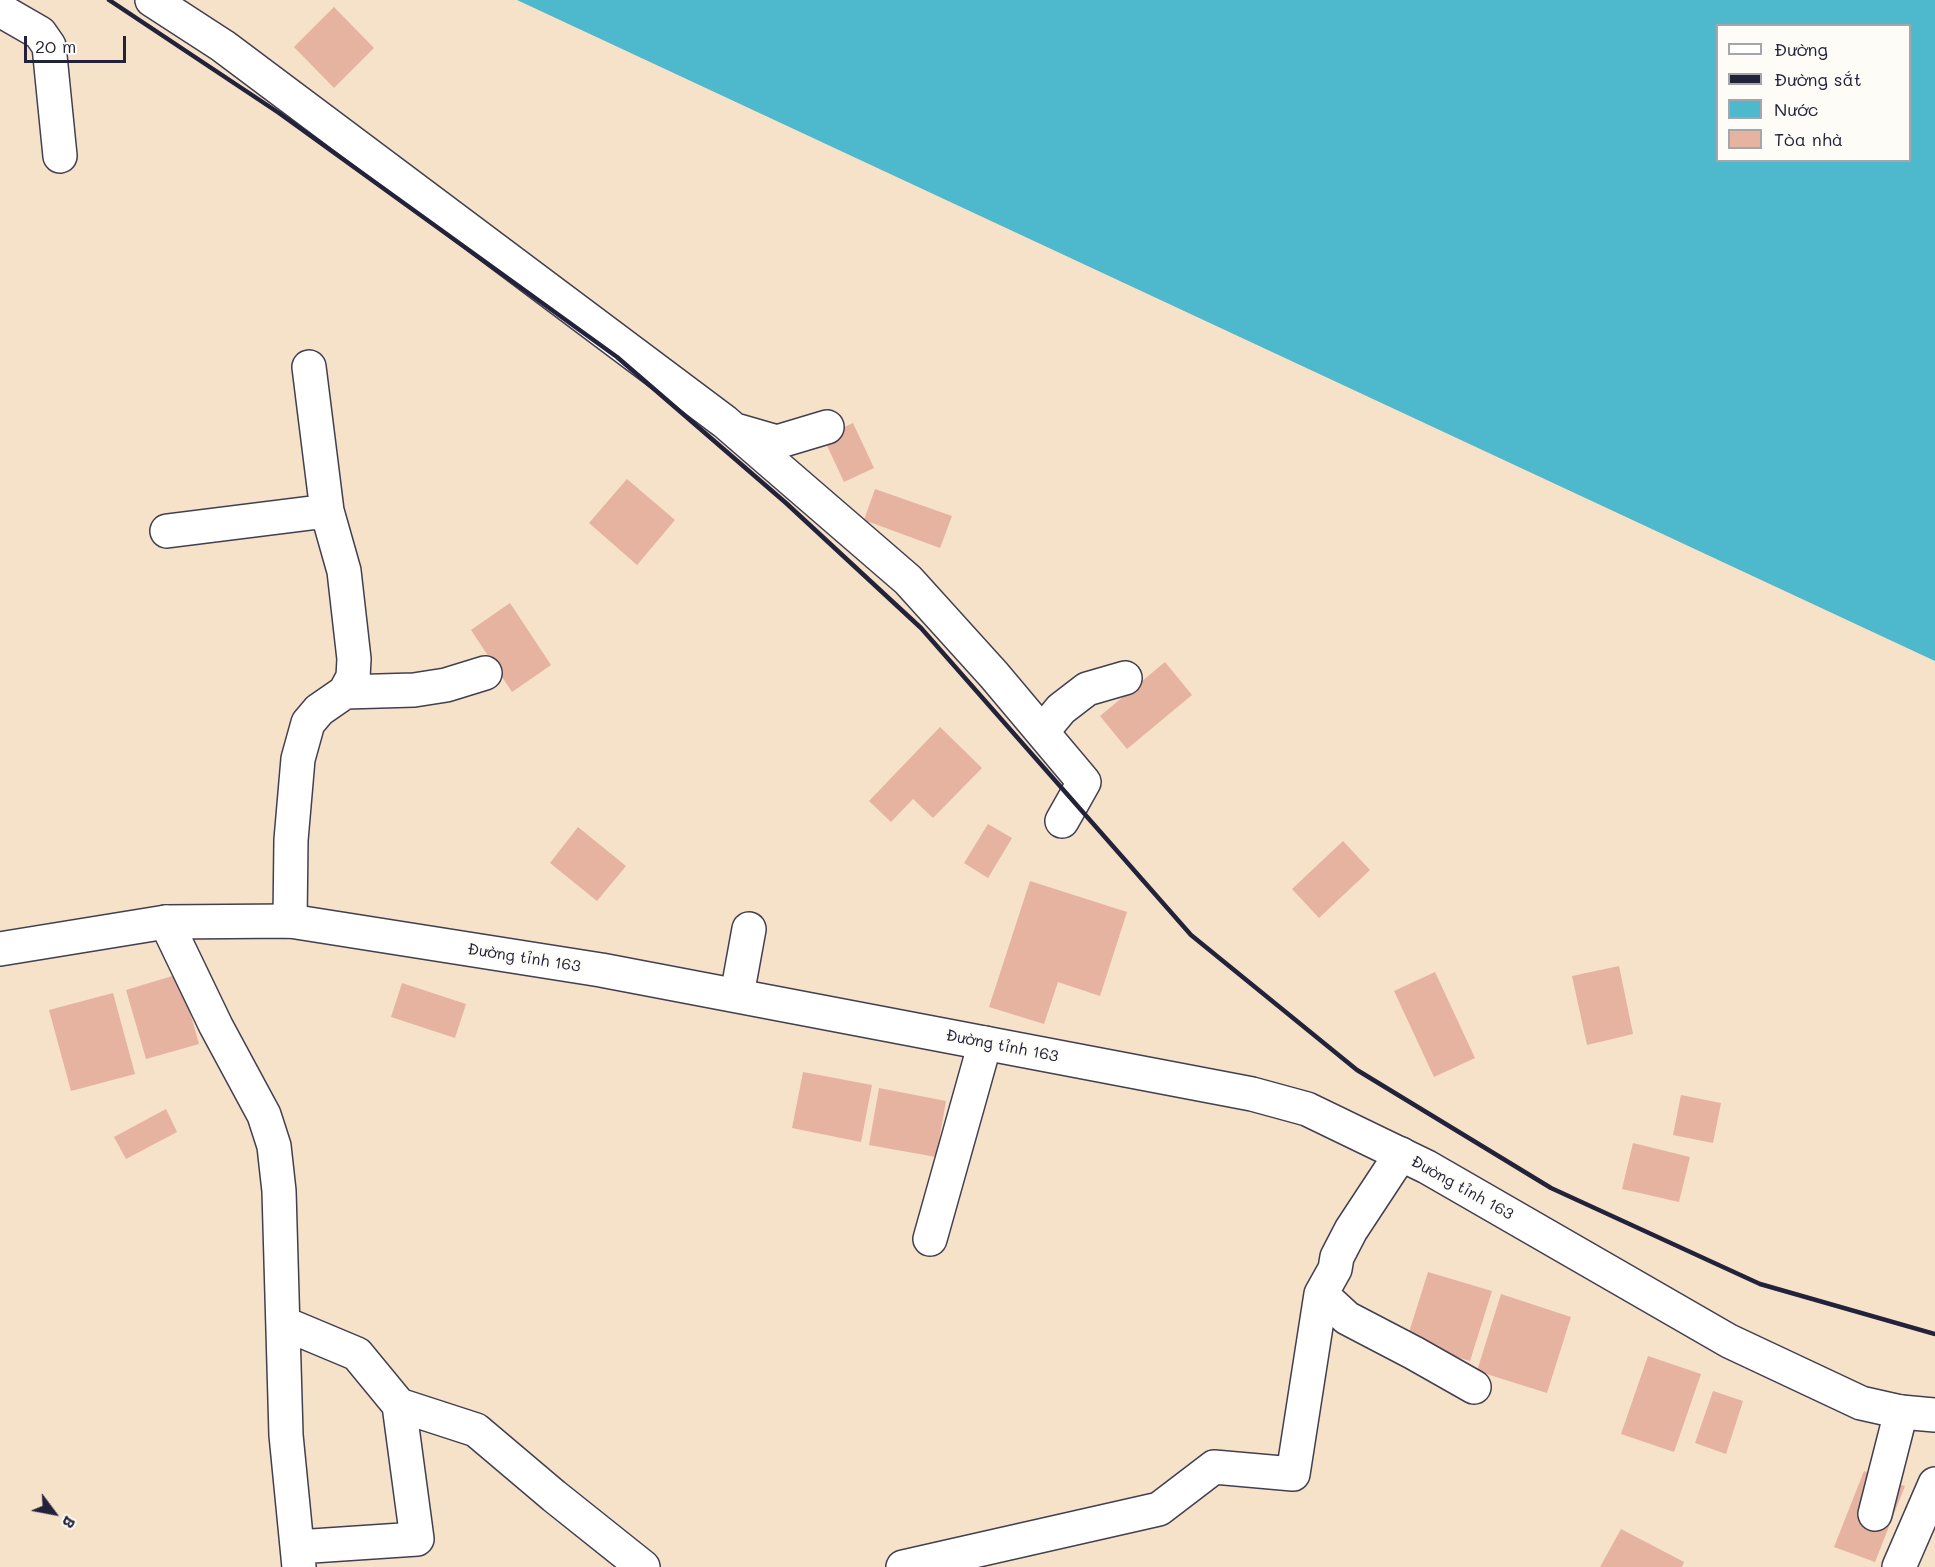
<!DOCTYPE html>
<html>
<head>
<meta charset="utf-8">
<style>
	body { margin:0 }
	#map { position:relative; width:1935px; height:1567px; overflow:hidden; background:#f6e1c9; font-family:Mali,sans-serif }
	canvas { display:block }
	.legend { position:absolute; left:1716px; top:24px; width:195px; height:138px; box-sizing:border-box; background:#fdfcf7; border:2px solid #a5a5ac; margin:0; padding:8px 10px; list-style:none; font-size:18px; color:#22223b }
	.legend li { display:flex; align-items:center; gap:12px; height:30px }
	.legend b { width:30px; border:2px solid #a5a5ac }
	.north { position:absolute; left:24px; top:1483px; width:60px; height:60px; -webkit-text-stroke:4px #fdfcf7; paint-order:stroke; rotate:122deg; font-size:16px; font-weight:700; line-height:24px; text-align:center; color:#22223b }
	.north::after { content:''; display:block; margin:auto; width:21px; height:27px; background:#22223b; clip-path:polygon(50% 0,100% 100%,50% 72%,0 100%) }
	.scale { position:absolute; left:24px; top:36px; width:102px; height:27px; box-sizing:border-box; border:3px solid #22223b; border-top:0; padding-left:8px; font-size:18px; line-height:21px; white-space:nowrap; color:#22223b; -webkit-text-stroke:4px #fdfcf7; paint-order:stroke }
</style>
</head>
<body>
<div id="map">
<canvas width="1935" height="1567"></canvas>
<ul class="legend">
<li><b style="height:8px;background:#fff"></b>Đường</li>
<li><b style="height:8px;background:#22223b"></b>Đường sắt</li>
<li><b style="height:16px;background:#4eb8cc"></b>Nước</li>
<li><b style="height:16px;background:#e6b3a1"></b>Tòa nhà</li>
</ul>
<div class="north">B</div>
<div class="scale">20 m</div>
</div>
<script>
const context = document.querySelector('canvas').getContext('2d');
context.lineJoin = 'round';
function fillPath(path, color) { context.fillStyle = color; context.fill(path, 'evenodd'); }
const toPath = rows => new Path2D(rows.map(r => 'M' + r).join(''));
function strokePath(path, color, width, dash) { context.strokeStyle = color; context.lineWidth = width; context.lineCap = dash ? 'butt' : 'round'; context.setLineDash(dash || []); context.stroke(path); }
function write(font, color, halo, rows, align = 'center') {
  context.font = font + ' Mali,sans-serif'; context.lineWidth = 5; context.setLineDash([]); context.textBaseline = 'middle'; context.strokeStyle = halo; context.fillStyle = color; for (const [text, x, y, turn = 0] of rows) {
    context.save(); context.translate(x, y); context.rotate((+turn || 0) * Math.PI / 180); context.textAlign = isNaN(turn) ? turn : align; if (halo) context.strokeText(text, 0, 0); context.fillText(text, 0, 0); context.restore();
  }
}
fillPath(toPath([
	[517,0,1935,0,1935,661],
	[1718,26,1910,26,1910,160,1718,160]
]), '#4eb8cc');
fillPath(toPath([
	[334,7,374,48,334,88,294,47],
	[853,423,874,468,844,482,823,437],
	[627,479,675,520,637,565,589,523],
	[875,489,952,516,940,548,864,520],
	[510,603,551,665,512,692,471,630],
	[1165,662,1192,695,1127,749,1100,716],
	[940,727,982,768,933,818,913,799,891,822,869,801],
	[988,824,1012,838,988,878,964,863],
	[578,827,626,866,597,901,550,863],
	[1343,841,1370,870,1319,918,1292,889],
	[1030,881,1127,912,1100,996,1058,982,1044,1024,989,1007],
	[1619,966,1633,1034,1587,1045,1572,976],
	[1435,972,1475,1058,1434,1077,1394,991],
	[179,974,199,1044,146,1059,126,990],
	[402,983,466,1004,455,1038,391,1017],
	[113,993,135,1074,71,1091,49,1010],
	[803,1072,872,1085,861,1142,792,1128],
	[879,1088,946,1101,936,1157,869,1145],
	[1681,1095,1721,1103,1713,1143,1673,1135],
	[166,1109,177,1132,126,1159,114,1137],
	[1633,1143,1690,1157,1679,1202,1622,1189],
	[1428,1272,1492,1291,1470,1361,1406,1342],
	[1501,1294,1571,1317,1547,1393,1477,1371],
	[1648,1356,1701,1374,1674,1452,1621,1434],
	[1713,1391,1743,1401,1726,1454,1695,1443],
	[1864,1471,1905,1486,1875,1562,1834,1547],
	[1621,1529,1684,1562,1682,1567,1600,1567]
]), '#e6b3a1');
const minor = toPath([
	[152,0,223,46,725,422,908,580,994,675,1084,782,1062,821],
	[0,10,40,33,49,46,60,156],
	[739,431,777,442,827,427],
	[167,531,327,511],
	[345,692,414,690,446,685,485,673],
	[1042,732,1061,709,1087,689,1125,678],
	[290,921,291,840,298,759,308,723,319,710,345,692,353,677,354,659,344,571,327,511,309,367],
	[166,922,216,1026,264,1115,274,1146,279,1191,286,1435,299,1567],
	[737,995,749,929],
	[1401,1154,1351,1230,1337,1257,1335,1269,1321,1294,1347,1318,1414,1353,1474,1387],
	[930,1239,985,1043],
	[283,1323,357,1354,399,1405,476,1430,554,1496,643,1567],
	[1875,1514,1901,1412],
	[297,1547,417,1539,399,1405],
	[903,1567,1159,1509,1214,1467,1293,1474,1321,1294],
	[1899,1567,1935,1484]
]);
const major = toPath([
	[0,949,166,922,290,921,601,970,1252,1094,1307,1109,1427,1167,1729,1341,1861,1403,1901,1412,1935,1415]
]);
strokePath(minor, '#423f50', 36);
strokePath(major, '#423f50', 36);
strokePath(minor, '#fff', 33);
strokePath(major, '#fff', 33);
strokePath(toPath([
	[109,0,279,113,617,357,786,503,921,628,1191,935,1357,1070,1551,1188,1760,1284,1935,1334]
]), '#22223b', 4.5);
write('16px', '#22223b', '#fdfcf7', [
	["Đường tỉnh 163",524,958,9],
	["Đường tỉnh 163",1002,1046,11],
	["Đường tỉnh 163",1462,1188,29]
]);
</script>
</body>
</html>
